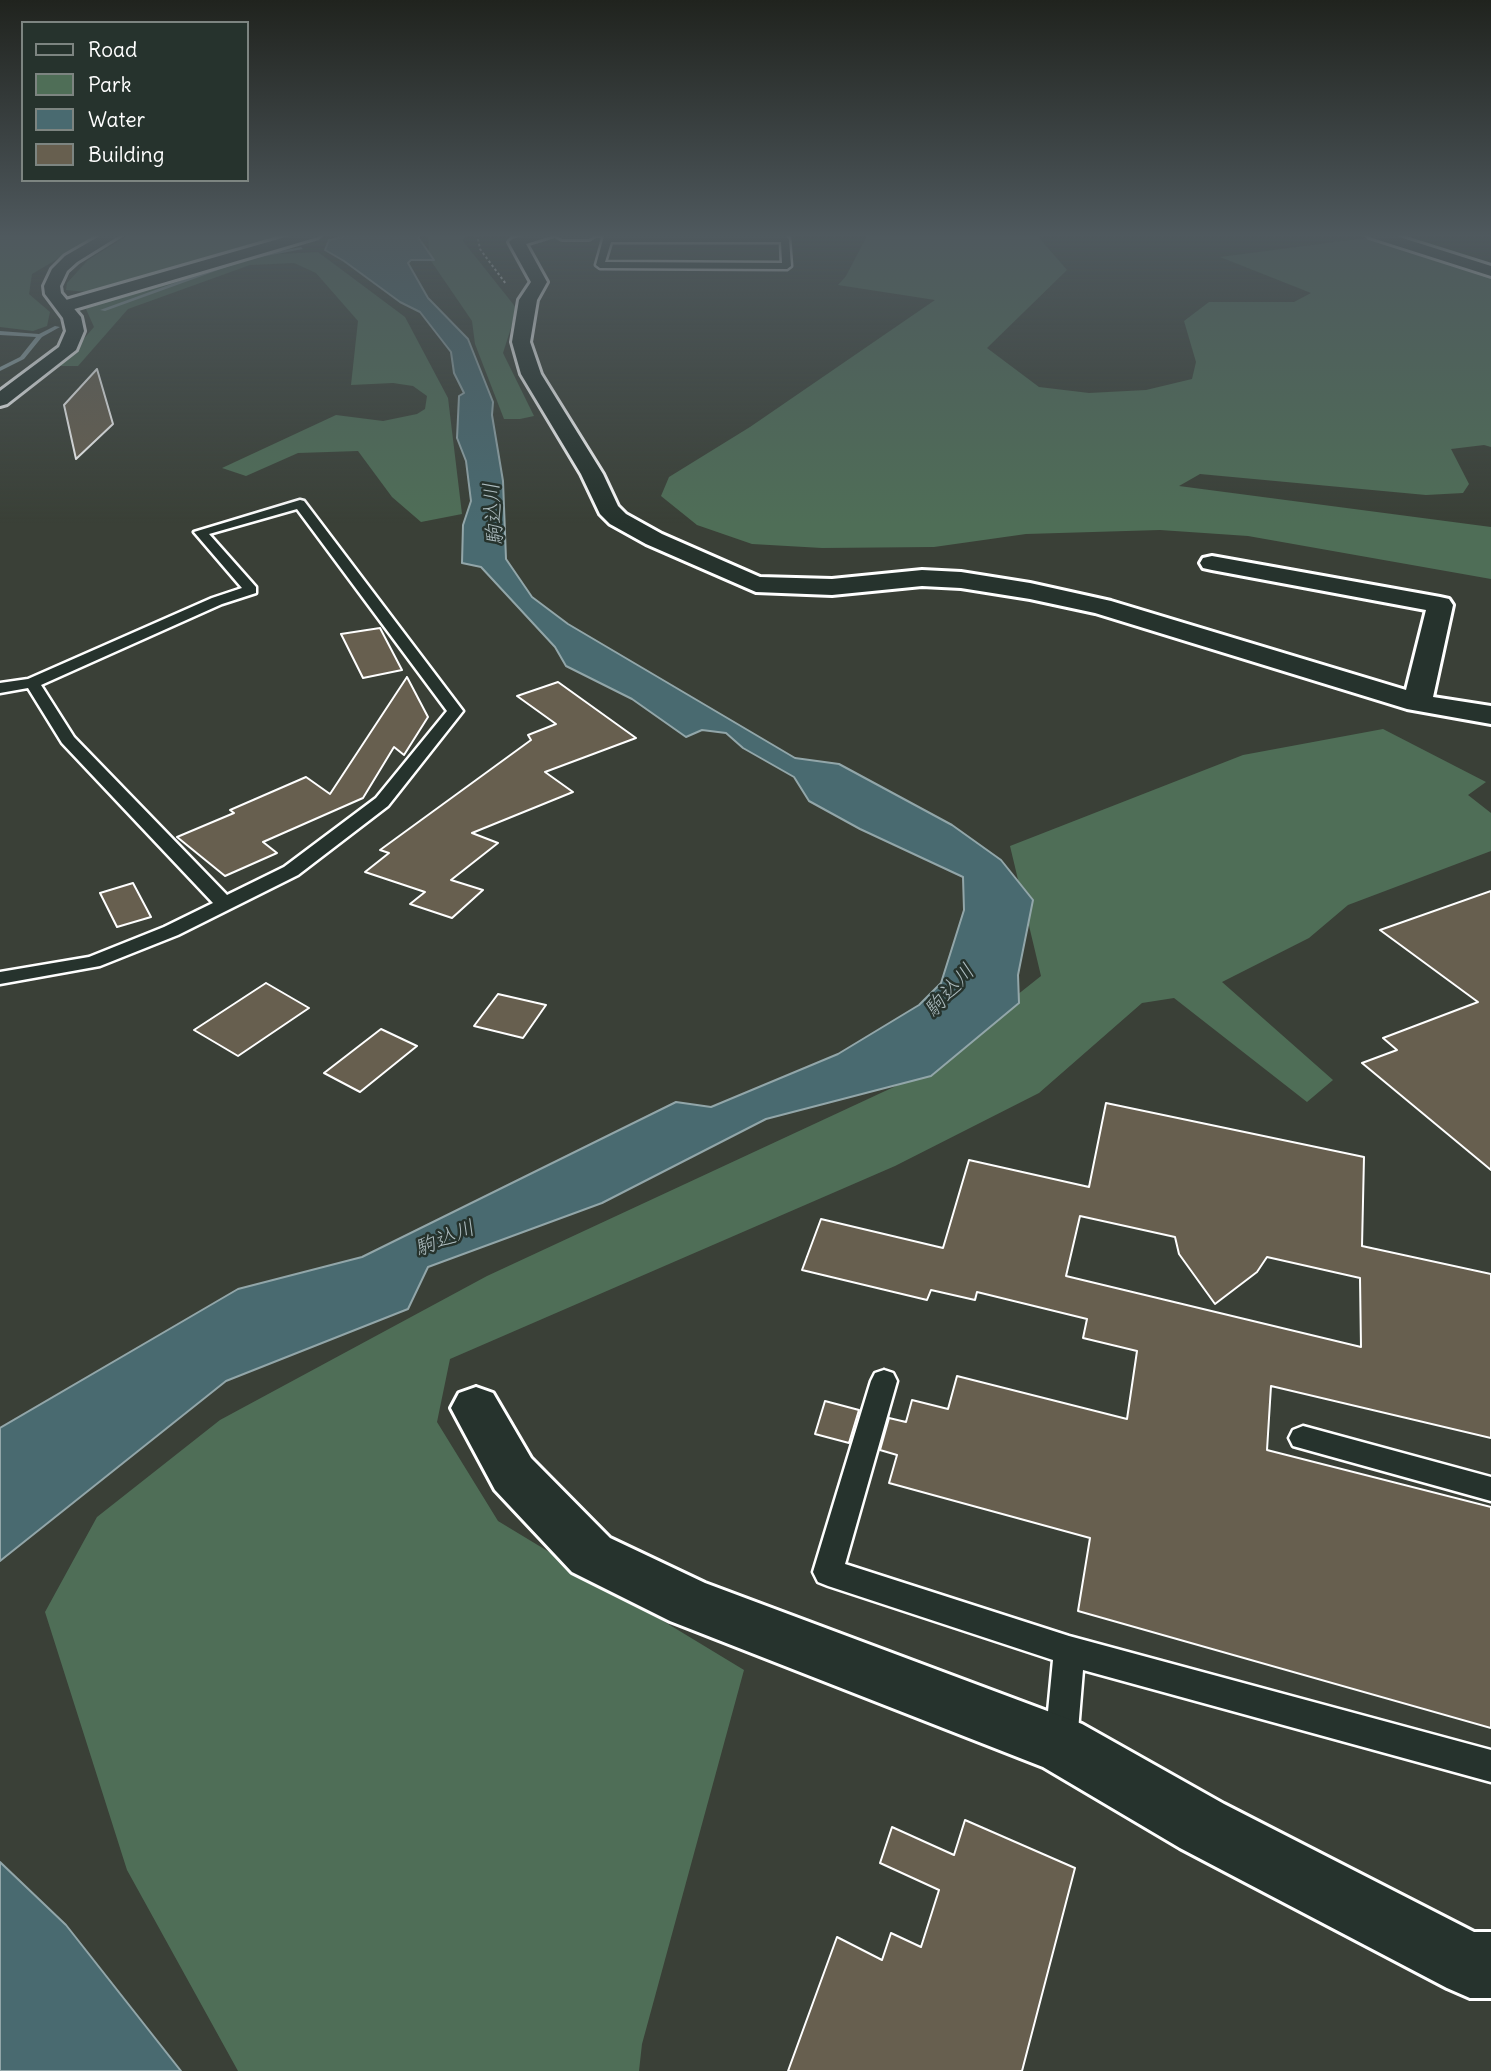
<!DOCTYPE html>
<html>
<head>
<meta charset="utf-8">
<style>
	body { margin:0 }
	#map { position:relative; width:1491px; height:2071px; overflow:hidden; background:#3a4037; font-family:Delius,sans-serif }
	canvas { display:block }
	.legend { position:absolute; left:21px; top:21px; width:228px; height:161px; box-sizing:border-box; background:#26332d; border:2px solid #7d8581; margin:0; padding:9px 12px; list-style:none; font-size:21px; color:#fff }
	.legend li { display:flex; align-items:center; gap:14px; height:35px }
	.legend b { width:35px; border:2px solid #7d8581 }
</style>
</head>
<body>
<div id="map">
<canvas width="1491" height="2071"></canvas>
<ul class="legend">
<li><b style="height:9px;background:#26332d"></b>Road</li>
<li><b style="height:19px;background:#4f6e57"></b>Park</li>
<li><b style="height:19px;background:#496a70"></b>Water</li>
<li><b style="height:19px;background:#675f4f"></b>Building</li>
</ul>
</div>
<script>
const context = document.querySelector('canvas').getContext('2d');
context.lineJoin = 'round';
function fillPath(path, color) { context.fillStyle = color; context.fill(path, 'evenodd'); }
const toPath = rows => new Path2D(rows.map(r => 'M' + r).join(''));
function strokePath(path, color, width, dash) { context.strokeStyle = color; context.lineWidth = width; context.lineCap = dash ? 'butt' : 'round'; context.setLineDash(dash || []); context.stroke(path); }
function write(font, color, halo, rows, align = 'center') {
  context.font = font + ' Delius,"Klee One",sans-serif'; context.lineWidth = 5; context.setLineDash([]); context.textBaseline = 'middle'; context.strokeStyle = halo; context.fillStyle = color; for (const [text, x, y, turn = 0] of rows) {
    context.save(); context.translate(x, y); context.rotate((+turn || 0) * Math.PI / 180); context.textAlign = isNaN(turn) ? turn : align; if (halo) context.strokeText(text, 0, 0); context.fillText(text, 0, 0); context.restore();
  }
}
fillPath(toPath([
	[0,234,100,234,32,274,29,294,50,312,47,326,33,331,0,327],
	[130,234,291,234,255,247,88,292,66,290,67,283,88,260],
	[428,234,466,234,463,241,517,309,503,353,534,416,520,419,504,419,475,344,472,321,429,258],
	[868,234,1036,234,1067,270,987,348,1039,387,1089,393,1146,390,1192,379,1196,362,1184,321,1209,302,1294,302,1311,293,1220,257,1365,238,1491,275,1491,447,1484,445,1451,449,1469,484,1463,493,1426,495,1200,474,1179,486,1491,527,1491,579,1248,536,1160,530,1026,534,934,547,822,548,752,544,697,525,661,496,669,477,750,427,935,300,838,285,846,276],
	[318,252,405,317,448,398,462,514,421,522,392,497,358,451,298,453,246,476,222,468,336,415,383,421,417,414,425,409,427,396,413,386,393,383,351,385,358,321,316,273,294,263,250,265,128,309,78,366,60,366,94,327,86,309,114,295,236,261,278,254],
	[1383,729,1486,782,1468,795,1491,813,1491,851,1348,905,1309,938,1222,982,1333,1080,1307,1102,1174,998,1142,1003,1039,1093,895,1166,450,1359,437,1422,498,1521,744,1670,642,2044,639,2071,238,2071,127,1870,45,1612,97,1517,220,1420,487,1276,911,1079,1041,976,1010,846,1243,755]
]), '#4f6e57');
const water = toPath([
	[356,234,421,234,418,237,434,260,411,260,408,263,428,298,468,339,493,402,492,415,503,481,506,559,532,597,568,624,795,758,839,764,952,825,1001,860,1033,900,1018,975,1019,1003,931,1076,766,1119,602,1203,428,1267,408,1309,226,1381,0,1561,0,1428,238,1289,362,1257,676,1102,711,1107,838,1054,919,1005,941,983,964,910,963,877,860,829,809,801,794,777,743,748,726,733,702,730,686,737,632,699,566,666,555,647,481,567,462,563,463,525,471,501,466,461,457,438,459,396,464,393,454,373,451,352,420,312,400,302,344,261,325,250,329,240,356,234],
	[0,1862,66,1925,181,2071,0,2071,0,1862]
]);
fillPath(water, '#496a70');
strokePath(water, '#92a6a9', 2);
fillPath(toPath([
	[301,247,303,249,246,260,105,311,100,310,243,258,301,247],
	[55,326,60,327,42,337,24,359,0,371,0,367,20,357,36,337,0,335,0,331,39,334,55,326]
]), '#92a6a9');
const building = toPath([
	[97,369,113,424,76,459,64,405,97,369],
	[380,628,402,670,363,678,341,634,380,628],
	[407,677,428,717,404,755,394,747,363,798,263,842,277,853,225,876,177,837,234,813,230,810,306,777,330,794,407,677],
	[558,682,636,738,545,772,573,792,472,833,498,843,451,880,483,890,452,918,410,904,425,892,365,872,389,853,380,850,531,740,528,735,556,724,517,696,558,682],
	[133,883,151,917,117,927,100,893,133,883],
	[1491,891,1491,1170,1362,1063,1397,1050,1383,1038,1478,1002,1380,930,1491,891],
	[266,983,309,1008,238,1056,194,1030,266,983],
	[498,994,546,1005,523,1038,474,1026,498,994],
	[381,1029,417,1046,360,1092,324,1073,381,1029],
	[1106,1103,1364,1157,1362,1246,1491,1274,1491,1438,1271,1386,1267,1450,1491,1507,1491,1728,1078,1611,1090,1538,889,1483,897,1455,880,1450,889,1418,906,1422,912,1400,948,1409,957,1376,1127,1419,1137,1351,1083,1338,1087,1319,977,1292,975,1300,931,1290,927,1300,802,1270,821,1219,943,1248,969,1160,1089,1187,1106,1103],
	[1080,1216,1175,1237,1179,1254,1215,1304,1257,1272,1267,1257,1360,1278,1361,1347,1066,1276,1080,1216],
	[825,1401,859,1410,849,1443,815,1434,825,1401],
	[965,1820,1075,1868,1022,2071,788,2071,837,1937,882,1960,891,1933,921,1947,939,1890,880,1863,892,1827,954,1855,965,1820]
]);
fillPath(building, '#675f4f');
strokePath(building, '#fff', 2);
const service = toPath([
	[585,234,613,234,612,236,785,236,789,239,791,266,787,269,600,268,596,265,604,236,585,234],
	[611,242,781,242,782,263,605,262,611,242],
	[300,500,304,501,463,711,388,806,298,875,178,935,100,966,0,984,0,972,89,957,164,927,213,903,62,743,28,688,0,693,0,683,28,679,212,598,242,588,194,532,300,500],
	[297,509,447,711,376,798,284,867,227,895,74,737,41,685,222,604,256,593,256,587,209,534,297,509],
	[884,1370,893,1373,897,1381,845,1564,1069,1636,1491,1750,1491,1782,1083,1670,1077,1743,1072,1754,1061,1759,1050,1754,1045,1743,1053,1660,828,1586,818,1582,813,1572,871,1381,875,1373,884,1370],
	[1303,1426,1491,1477,1491,1501,1293,1446,1289,1438,1293,1430,1303,1426]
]);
const minor = toPath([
	[296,234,321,234,318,237,71,310,65,311,56,306,59,302,296,234],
	[530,234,597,234,589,239,562,239,555,235,526,244,547,282,537,300,530,342,541,374,603,474,618,506,626,514,662,534,760,577,832,579,922,570,961,572,1030,583,1111,601,1406,690,1426,610,1212,570,1203,568,1200,563,1203,558,1212,556,1440,597,1449,599,1453,605,1433,697,1491,706,1491,724,1407,709,1095,613,1030,599,961,588,922,586,832,595,756,592,646,544,610,524,600,514,581,474,521,374,512,342,519,300,531,282,509,242,512,239,530,234],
	[1366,234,1390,234,1491,266,1491,276,1369,237,1366,234],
	[476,1387,493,1393,531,1458,610,1538,705,1583,1082,1724,1224,1804,1474,1932,1491,1932,1491,1998,1470,1998,1447,1988,1180,1848,1043,1767,670,1621,572,1572,495,1490,459,1423,451,1408,459,1393,476,1387]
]);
const tertiary = toPath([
	[103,234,122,234,77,262,67,271,60,286,61,293,81,317,84,331,76,350,7,404,0,406,0,391,59,347,66,331,63,318,45,294,44,286,52,269,65,256,103,234]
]);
strokePath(service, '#fff', 5);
strokePath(minor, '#fff', 6);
strokePath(tertiary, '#fff', 6);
strokePath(toPath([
	[477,234,480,249,506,284]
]), '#fff', 2, [2.5, 2.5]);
fillPath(service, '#26332d');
fillPath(minor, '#26332d');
fillPath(tertiary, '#26332d');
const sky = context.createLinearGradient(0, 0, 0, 524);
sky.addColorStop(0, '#20231e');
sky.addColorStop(0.45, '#4f595e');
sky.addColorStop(1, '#4f595e00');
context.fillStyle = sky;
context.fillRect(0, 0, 1491, 524);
write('italic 21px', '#adbcbf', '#26332d', [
	["駒込川",494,514,-94],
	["駒込川",950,991,-48],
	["駒込川",445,1239,-22]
]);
</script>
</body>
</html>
